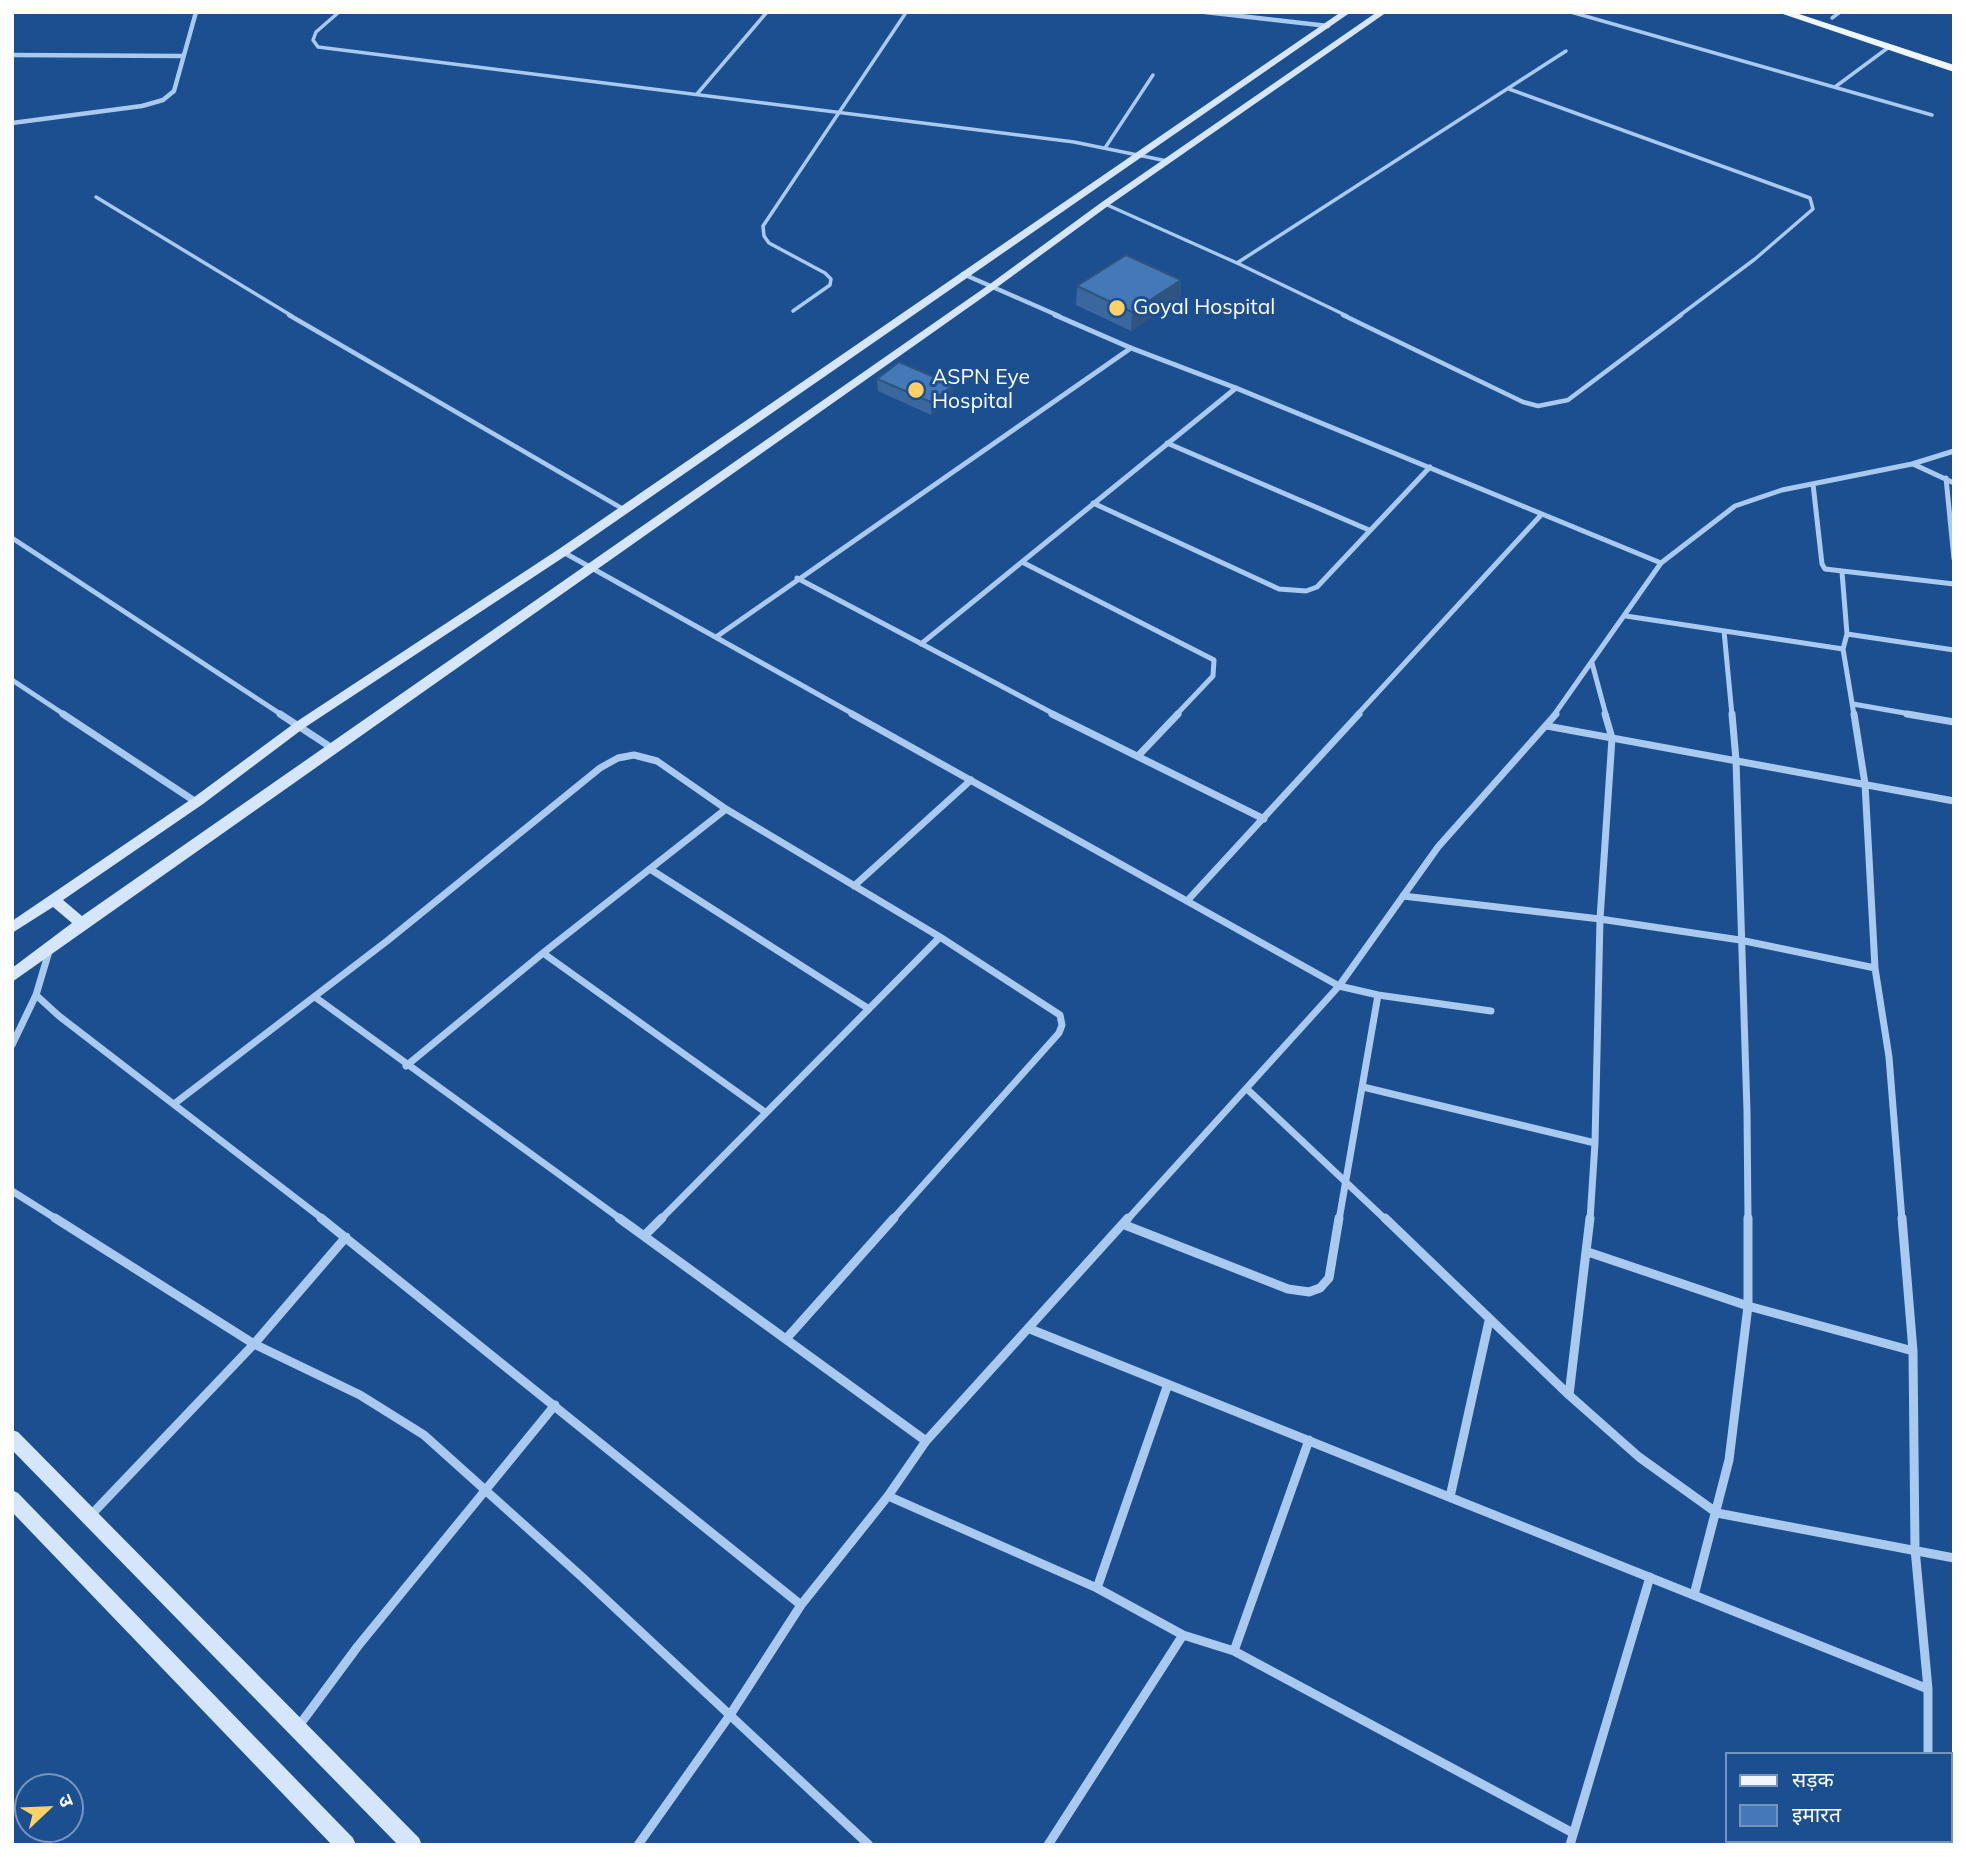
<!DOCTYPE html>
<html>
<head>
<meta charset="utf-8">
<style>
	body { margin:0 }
	#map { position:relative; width:1966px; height:1857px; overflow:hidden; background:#1b4f8f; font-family:Mulish,"Noto Sans Devanagari",sans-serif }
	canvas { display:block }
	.frame { position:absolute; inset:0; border:14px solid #fff; pointer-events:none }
	.legend { position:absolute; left:1725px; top:1752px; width:228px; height:91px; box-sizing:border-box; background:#1b4f8f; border:2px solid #7695bc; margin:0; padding:9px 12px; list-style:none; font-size:21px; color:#fff }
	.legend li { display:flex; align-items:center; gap:14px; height:35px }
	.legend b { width:35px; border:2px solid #7695bc }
	.north { position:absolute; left:14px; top:1773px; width:70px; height:70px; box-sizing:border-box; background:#1b4f8f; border:2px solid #7695bc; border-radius:50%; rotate:67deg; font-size:19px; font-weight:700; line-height:28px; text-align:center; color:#fff }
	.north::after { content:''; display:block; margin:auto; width:24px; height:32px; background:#ffd166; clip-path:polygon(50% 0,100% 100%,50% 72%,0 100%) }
</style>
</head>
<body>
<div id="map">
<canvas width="1966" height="1857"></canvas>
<div class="frame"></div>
<ul class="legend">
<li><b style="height:9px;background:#f0f6ff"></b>सड़क</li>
<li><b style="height:19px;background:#4478b7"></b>इमारत</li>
</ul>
<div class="north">उ</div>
</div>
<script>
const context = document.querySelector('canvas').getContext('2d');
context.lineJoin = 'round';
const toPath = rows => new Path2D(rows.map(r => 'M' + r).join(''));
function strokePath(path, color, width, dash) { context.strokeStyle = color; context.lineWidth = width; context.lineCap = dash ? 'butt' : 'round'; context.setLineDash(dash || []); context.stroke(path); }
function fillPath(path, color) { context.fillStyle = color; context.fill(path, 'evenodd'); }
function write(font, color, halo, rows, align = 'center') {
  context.font = font + ' Mulish,sans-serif'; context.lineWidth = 6; context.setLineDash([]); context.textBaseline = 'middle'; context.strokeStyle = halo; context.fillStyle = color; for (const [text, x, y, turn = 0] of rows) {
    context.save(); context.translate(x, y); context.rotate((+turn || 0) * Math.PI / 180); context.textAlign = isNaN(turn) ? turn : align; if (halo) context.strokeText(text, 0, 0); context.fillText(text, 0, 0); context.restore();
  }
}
strokePath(toPath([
	[339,12,316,32,313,40,318,47,1074,142,1167,161],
	[1571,12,1932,115],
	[1832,18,1840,12],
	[1835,87,1889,47],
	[1509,89,1810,198,1813,209,1755,259,1679,316],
	[697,94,767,12],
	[1105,148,1153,75],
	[96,197,292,316],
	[1105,204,1237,263,1566,51],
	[1237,263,1347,316],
	[793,311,830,285,831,279,825,273,769,243,764,236,763,226,905,14]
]), '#a9c9ee', 3.5);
strokePath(toPath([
	[289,315,623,509],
	[1343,315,1523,402,1538,406,1568,400,1681,315]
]), '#a9c9ee', 4.5);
strokePath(toPath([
	[1205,12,1328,26],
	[12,55,182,56],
	[12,123,142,106,163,100,174,91,196,12],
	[963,274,1059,316]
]), '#a9c9ee', 4.5);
strokePath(toPath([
	[1055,315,1131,348,1236,388,1661,563],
	[1167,443,1369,530],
	[1913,464,1954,483],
	[1946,478,1954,559],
	[1813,484,1822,564,1825,569,1954,584],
	[1093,503,1279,589,1306,591,1317,587,1430,467],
	[12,538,282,715],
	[563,552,855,715],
	[1022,562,1214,660,1213,676,1176,715],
	[1842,572,1847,634,1843,649,1854,715],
	[797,578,1056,715],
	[1626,616,1843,649],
	[1724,631,1732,715],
	[1847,634,1954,650],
	[716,637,1131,348],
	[921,644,1236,388],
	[1592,663,1606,715],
	[12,680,65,715],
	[1853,704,1916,715],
	[1357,715,1541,515],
	[1554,715,1661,563,1735,506,1782,490,1912,464,1954,451]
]), '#a9c9ee', 5);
strokePath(toPath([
	[63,714,196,802],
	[280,714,332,748],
	[852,714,1339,986,1378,995,1491,1011],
	[1052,714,1264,819],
	[1732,714,1736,760,1747,1111,1748,1220],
	[1854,714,1865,784,1875,968,1889,1057,1902,1220],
	[1907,714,1954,722],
	[1547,726,1954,801],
	[1138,756,1178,714],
	[650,869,869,1009],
	[854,886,971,780],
	[1403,896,1600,919,1740,940,1875,968],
	[1187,901,1359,714],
	[543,953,765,1112],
	[36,995,59,1016,324,1220],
	[315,997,622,1220],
	[12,1045,36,995,50,948],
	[406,1066,543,953,726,809],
	[1363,1087,1595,1143],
	[1247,1089,1386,1220],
	[174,1104,387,941,600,768,618,758,634,755,657,761,726,809,940,937,1060,1015,1062,1025,1059,1033,892,1220],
	[12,1191,58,1220],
	[660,1220,940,937],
	[1127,1220,1339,986,1438,847,1556,714],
	[1339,1220,1378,995],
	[1590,1220,1595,1143,1600,919,1612,738,1605,714]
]), '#a9c9ee', 7);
strokePath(toPath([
	[55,1218,254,1344,360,1395,424,1435,582,1577,869,1845],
	[321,1218,801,1605],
	[619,1218,926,1441],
	[1385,1218,1569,1395,1639,1457,1717,1513,1954,1558],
	[1902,1218,1913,1351,1915,1549,1928,1689,1928,1754],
	[1125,1225,1288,1289,1309,1292,1320,1288,1329,1278,1339,1218],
	[644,1236,662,1218],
	[1588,1252,1748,1306,1913,1351],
	[1030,1329,1928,1689],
	[786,1339,894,1218],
	[1569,1395,1590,1218],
	[888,1496,1097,1588,1183,1635,1234,1651,1573,1833],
	[1450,1497,1489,1321],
	[91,1515,254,1344,346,1237],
	[1097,1588,1168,1384],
	[1694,1595,1729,1460,1748,1306,1748,1218],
	[1234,1651,1309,1440],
	[298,1727,358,1646,555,1405],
	[1928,1841,1928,1845],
	[638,1845,730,1715,801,1605,888,1496,926,1441,1128,1218],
	[1048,1845,1183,1635],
	[1570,1845,1650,1577],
	[1785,1845,1786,1841]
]), '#a9c9ee', 9);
fillPath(toPath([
	[1341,12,1351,12,567,555,304,728,203,804,63,900,82,916,990,284,1102,202,1377,12,1387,12,1108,206,996,288,12,982,12,968,72,923,53,907,12,933,12,921,193,798,296,722,559,549,1341,12],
	[12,1430,18,1432,419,1838,422,1845,398,1845,12,1450,12,1430],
	[12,1490,18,1493,353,1838,356,1845,332,1845,12,1512,12,1490]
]), '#d6e6fa');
fillPath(toPath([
	[1777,12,1793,12,1954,65,1954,72,1777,12]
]), '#f0f6ff');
fillPath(toPath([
	[1181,280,1180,299,1131,331,1076,305,1077,286],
	[877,379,953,385,953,398,931,415,878,391]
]), '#3a679d');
fillPath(toPath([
	[1181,280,1180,299,1131,331,1132,312],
	[953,385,953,398,931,415,931,402]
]), '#305480');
const building = toPath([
	[1126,255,1181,280,1132,312,1077,286,1126,255],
	[899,362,953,385,931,402,877,379,899,362]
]);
fillPath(building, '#4478b7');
strokePath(building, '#305480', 2);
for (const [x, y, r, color] of [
	[1117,308,9,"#ffd166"],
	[916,390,9,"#ffd166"]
]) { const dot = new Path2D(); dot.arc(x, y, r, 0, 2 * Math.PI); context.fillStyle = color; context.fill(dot); strokePath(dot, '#1b4f8f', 2.5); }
write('21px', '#fff', '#1b4f8f', [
	["Goyal Hospital",1133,308],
	["ASPN Eye",932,378],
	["Hospital",932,402]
], 'left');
</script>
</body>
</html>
